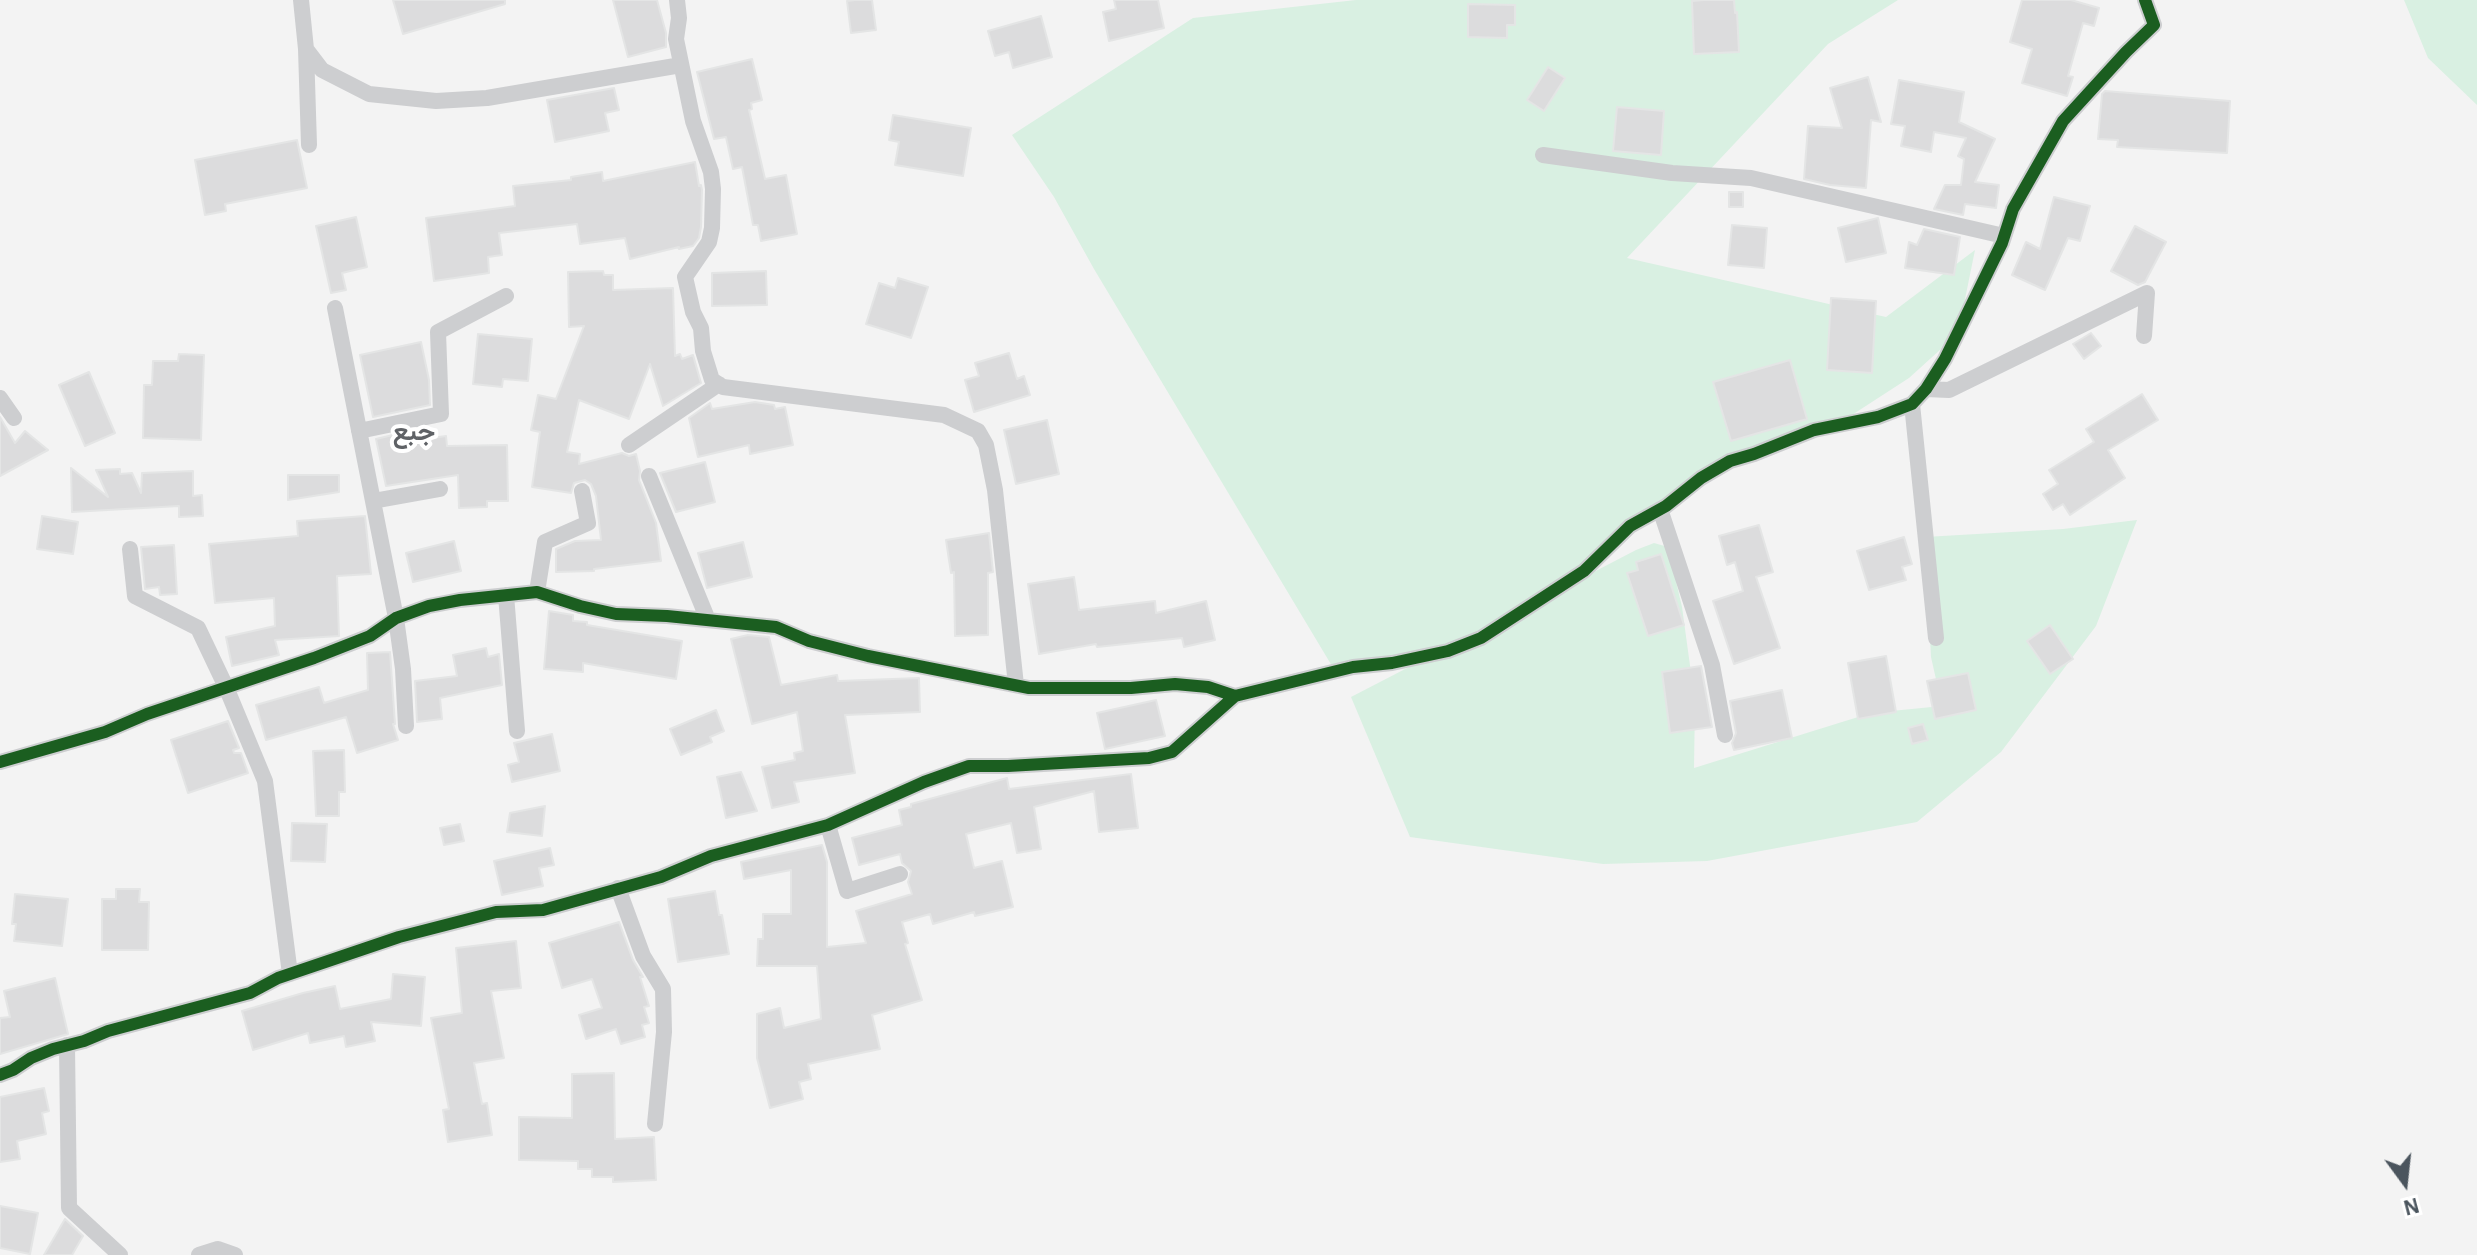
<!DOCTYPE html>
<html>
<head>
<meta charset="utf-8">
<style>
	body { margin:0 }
	#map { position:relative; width:2477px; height:1255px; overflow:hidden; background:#f3f3f3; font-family:"Alegreya Sans",sans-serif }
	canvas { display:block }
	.north { position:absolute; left:2365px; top:1143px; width:80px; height:80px; -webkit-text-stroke:6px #fff; paint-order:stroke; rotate:165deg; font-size:22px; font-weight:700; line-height:32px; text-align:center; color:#4b555e }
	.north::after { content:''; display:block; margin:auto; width:28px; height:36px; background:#4b555e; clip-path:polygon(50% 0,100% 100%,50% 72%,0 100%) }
</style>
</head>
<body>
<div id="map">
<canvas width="2477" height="1255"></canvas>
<div class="north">N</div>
</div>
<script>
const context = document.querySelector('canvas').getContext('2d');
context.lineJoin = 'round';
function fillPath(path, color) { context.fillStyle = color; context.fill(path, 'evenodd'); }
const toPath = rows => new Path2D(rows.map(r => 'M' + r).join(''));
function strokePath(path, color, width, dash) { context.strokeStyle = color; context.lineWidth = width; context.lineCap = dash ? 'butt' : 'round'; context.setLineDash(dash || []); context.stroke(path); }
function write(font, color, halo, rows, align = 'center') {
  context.font = font + ' "Alegreya Sans",Vazirmatn,sans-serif'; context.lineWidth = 8; context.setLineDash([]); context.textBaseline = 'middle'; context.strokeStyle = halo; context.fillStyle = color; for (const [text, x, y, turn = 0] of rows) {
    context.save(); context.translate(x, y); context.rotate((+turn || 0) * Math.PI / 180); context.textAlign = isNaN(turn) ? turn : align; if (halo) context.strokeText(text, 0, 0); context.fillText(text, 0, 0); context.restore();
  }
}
fillPath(toPath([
	[1356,0,1898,0,1828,44,1627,258,1886,317,1975,250,1964,304,1941,349,1909,378,1838,424,1730,461,1540,600,1636,550,1654,543,1668,547,1682,607,1695,702,1694,768,1871,713,1942,706,1931,657,1925,537,2063,529,2137,520,2096,626,2001,752,1917,822,1707,861,1603,864,1410,837,1351,697,1438,652,1335,671,1094,269,1054,197,1012,135,1193,18],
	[2404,0,2477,0,2477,105,2428,58]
]), '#d9f0e2');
const building = toPath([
	[393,0,505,0,505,4,403,34,393,0],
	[613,0,657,0,666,33,666,47,628,57,613,0],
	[855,0,872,0,876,30,851,33,847,1,855,0],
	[1114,0,1158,0,1164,28,1109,41,1103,12,1116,9,1114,0],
	[1704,0,1734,0,1735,13,1737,12,1739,52,1694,54,1692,1,1704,0],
	[2022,0,2071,0,2099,8,2094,26,2083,23,2068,76,2073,77,2067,96,2022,83,2032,49,2010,42,2022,0],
	[1468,4,1515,5,1515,25,1507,25,1507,38,1468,37,1468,4],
	[1041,16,1052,57,1013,68,1009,52,995,56,988,31,1041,16],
	[752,59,762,100,751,103,752,109,749,110,765,179,786,175,797,234,761,241,758,225,753,225,742,167,733,169,726,137,714,139,697,72,752,59],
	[1548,67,1565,78,1544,111,1527,100,1548,67],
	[1868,77,1881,122,1871,120,1866,188,1830,185,1804,179,1808,126,1842,128,1830,88,1868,77],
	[1899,80,1964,92,1959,122,1995,139,1975,182,1999,185,1996,208,1965,204,1963,215,1934,209,1945,185,1961,185,1964,159,1958,156,1966,138,1934,132,1931,152,1901,146,1905,126,1891,124,1899,80],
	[614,88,619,110,605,113,609,131,555,142,547,100,614,88],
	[2105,91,2230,101,2227,153,2117,147,2118,140,2098,139,2102,94,2105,91],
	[1617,107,1664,111,1661,155,1613,151,1617,107],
	[893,115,971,128,963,176,895,165,899,142,889,140,893,115],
	[297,140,307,188,225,204,226,211,205,215,195,160,297,140],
	[695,162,699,186,701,185,702,190,701,227,699,238,693,246,679,249,679,247,630,259,625,238,580,244,577,224,499,233,502,255,488,257,489,273,434,281,426,218,515,206,513,186,571,180,571,177,602,172,603,181,695,162],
	[1729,192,1743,192,1743,207,1729,207,1729,192],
	[2054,197,2090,206,2080,241,2068,238,2045,290,2012,275,2026,242,2040,249,2054,197],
	[356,217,367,267,342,273,346,290,331,293,316,226,356,217],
	[1878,218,1886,253,1846,262,1838,228,1878,218],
	[1732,225,1767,228,1764,268,1728,265,1732,225],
	[2135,226,2166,242,2145,282,2138,285,2111,271,2135,226],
	[1924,229,1960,237,1954,275,1905,268,1909,242,1917,245,1924,229],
	[603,271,604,275,613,275,613,290,673,288,675,356,680,354,682,359,693,355,701,383,663,406,650,364,629,419,579,400,567,452,580,454,579,464,622,453,629,456,636,454,640,471,639,480,656,523,661,561,594,569,594,571,556,572,556,549,575,541,601,540,596,496,591,484,585,480,574,483,571,493,532,487,540,432,531,430,538,395,556,399,584,326,569,327,568,272,603,271],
	[766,271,767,305,712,306,712,273,766,271],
	[898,278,928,287,911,338,866,324,879,283,895,288,898,278],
	[1831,298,1876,301,1872,373,1827,370,1831,298],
	[2091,333,2101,346,2084,359,2073,344,2091,333],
	[478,334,532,339,528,381,503,379,502,387,473,384,478,334],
	[421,342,429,380,430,405,373,417,360,355,421,342],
	[1009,353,1017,379,1024,376,1030,395,974,412,965,380,979,376,975,363,1009,353],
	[179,354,204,355,201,440,143,438,144,385,152,385,153,361,178,361,179,354],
	[1790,360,1807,419,1731,441,1713,382,1790,360],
	[89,372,115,433,85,446,59,385,89,372],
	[2142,394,2158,420,2108,450,2125,478,2070,515,2063,504,2053,510,2043,494,2058,484,2049,470,2094,442,2086,429,2142,394],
	[755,402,774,405,775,409,785,407,793,445,750,454,749,445,698,457,689,418,710,403,712,409,755,402],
	[0,417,15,443,25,431,48,450,0,476,0,417],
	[1047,420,1059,474,1016,484,1004,430,1047,420],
	[397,434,398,443,446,436,447,446,507,445,508,501,487,501,487,507,459,508,458,475,386,486,376,439,397,434],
	[705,462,715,502,676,512,660,473,705,462],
	[71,468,108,497,96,470,120,469,120,474,132,473,141,493,142,473,193,471,193,496,202,495,203,516,179,517,179,506,72,512,71,468],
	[288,475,339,475,339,492,288,500,288,475],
	[42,516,78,522,73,554,37,549,42,516],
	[365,516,371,574,337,576,339,636,275,640,279,655,232,666,226,637,275,626,274,598,215,603,209,544,298,536,297,521,365,516],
	[1759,525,1773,572,1756,577,1780,648,1734,664,1713,601,1743,591,1735,562,1727,565,1719,536,1759,525],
	[989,533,993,572,988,573,988,635,955,636,954,572,951,573,946,540,989,533],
	[1904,537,1912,564,1902,567,1906,580,1869,590,1857,551,1904,537],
	[454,541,461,571,413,582,406,553,454,541],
	[743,542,752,577,707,588,698,553,743,542],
	[174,545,177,594,160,595,159,587,145,589,141,547,174,545],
	[1661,554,1684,625,1648,636,1627,573,1638,570,1636,562,1661,554],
	[1074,577,1079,610,1155,601,1156,613,1206,601,1215,640,1184,647,1182,638,1097,647,1096,644,1039,654,1028,584,1074,577],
	[549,611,573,615,573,621,587,622,587,625,682,641,676,679,583,663,583,672,544,669,549,611],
	[2050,625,2073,659,2050,674,2027,641,2050,625],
	[748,635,769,637,781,685,837,675,838,681,919,678,920,712,845,715,855,773,794,782,799,802,772,808,762,767,795,760,794,753,803,751,797,712,752,724,731,639,748,635],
	[486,648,488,657,499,654,502,685,440,698,442,719,417,722,415,681,457,676,453,655,486,648],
	[390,652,395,724,393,724,398,740,357,753,346,717,266,740,256,705,319,687,324,703,368,690,367,653,390,652],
	[1886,656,1896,712,1858,719,1848,663,1886,656],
	[1701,666,1712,727,1670,733,1662,672,1701,666],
	[1968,673,1976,710,1935,719,1927,681,1968,673],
	[1782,690,1792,738,1734,750,1732,743,1736,733,1730,701,1782,690],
	[1156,700,1165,736,1105,749,1097,713,1156,700],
	[716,710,724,731,710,737,712,742,681,755,670,729,716,710],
	[228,721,239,748,233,750,234,753,241,753,248,773,188,793,171,740,228,721],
	[1923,724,1928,740,1912,744,1908,728,1923,724],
	[552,734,560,771,512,782,508,765,519,762,514,743,552,734],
	[344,750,345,792,339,792,339,816,316,816,313,751,344,750],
	[741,772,757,811,726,818,717,777,741,772],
	[1131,774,1138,828,1099,832,1094,791,1034,807,1041,849,1017,853,1011,823,966,834,974,868,1002,861,1013,907,975,916,974,912,933,924,930,914,902,922,908,943,905,944,922,1000,872,1015,880,1049,808,1064,811,1079,799,1082,803,1099,770,1108,757,1058,757,1014,780,1008,784,1028,821,1019,817,966,757,966,758,939,763,939,763,914,791,914,791,870,744,879,741,862,822,845,827,862,827,947,866,943,856,911,912,894,908,882,911,871,902,863,900,854,859,865,852,838,902,825,899,810,911,807,911,804,1007,778,1009,789,1131,774],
	[545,806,542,836,507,832,510,813,545,806],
	[292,823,327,824,325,862,291,861,292,823],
	[460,824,464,841,444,845,440,828,460,824],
	[550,848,554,865,539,868,543,886,502,895,494,861,550,848],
	[116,889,140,889,139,902,149,902,148,950,102,950,102,899,116,899,116,889],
	[715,891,719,915,722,915,729,954,678,962,668,899,715,891],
	[15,894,68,899,62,946,14,941,16,924,12,924,15,894],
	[619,922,633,960,643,977,640,977,649,1006,644,1007,649,1023,642,1025,645,1037,621,1044,616,1029,586,1039,579,1015,602,1008,592,979,562,988,549,943,619,922],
	[516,941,521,988,491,991,504,1058,474,1063,482,1104,487,1103,492,1135,448,1142,443,1110,449,1109,431,1018,462,1013,456,948,516,941],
	[393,974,425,977,421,1026,371,1022,375,1041,346,1047,344,1036,310,1043,308,1033,253,1050,242,1011,303,993,335,986,340,1009,391,999,393,974],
	[55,978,68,1034,0,1054,0,1018,10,1017,4,991,55,978],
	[614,1073,615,1139,654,1137,656,1180,613,1182,613,1177,592,1177,592,1169,578,1169,578,1161,519,1160,519,1117,572,1118,572,1074,614,1073],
	[44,1088,49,1111,42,1113,46,1134,17,1141,20,1159,0,1162,0,1097,44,1088],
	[0,1206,38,1213,30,1254,0,1248,0,1206],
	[65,1219,83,1236,72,1255,44,1255,65,1219]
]);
fillPath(building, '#dcdcdd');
strokePath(building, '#e4e5e5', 2);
strokePath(toPath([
	[301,0,306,49,309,145],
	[677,0,679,18,676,39,693,121,711,172,713,189,712,228,709,242,685,277,693,312,701,328,703,351,712,380,723,387,944,415,978,431,986,445,995,490,1016,685],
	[306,49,322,70,369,94,436,101,487,98,681,65],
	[1543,155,1672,173,1751,178,2004,236],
	[335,308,396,618,403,669,406,726],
	[1926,389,1949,390,2147,293,2144,336],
	[0,398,14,418],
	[1912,404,1936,638],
	[359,431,441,414,438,332,506,296],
	[629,445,719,384],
	[649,476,708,620],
	[373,501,440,489],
	[1660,509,1712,665,1725,735],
	[130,549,135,596,198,628,226,687,265,781,290,974],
	[537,592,545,542,588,523,582,491],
	[506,595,517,731],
	[0,762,105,732,147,714,314,658,370,636,396,618,429,606,460,600,537,592,580,606,616,614,667,616,776,627,809,641,868,656,1029,688,1131,688,1175,684,1208,687,1235,696],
	[828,825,847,891,900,874],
	[618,888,643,956,663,989,664,1032,655,1124],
	[67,1045,69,1208,120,1255],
	[0,1075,13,1070,31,1058,53,1049,84,1041,108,1031,250,993,278,978,399,937,496,912,543,910,661,877,711,856,828,825,924,782,969,766,1008,766,1149,758,1172,752,1235,696,1353,667,1392,663,1448,651,1481,638,1584,571,1630,526,1666,506,1701,478,1730,461,1754,454,1814,430,1878,417,1912,404,1926,389,1945,359,2002,243,2013,209,2063,121,2126,52,2154,25,2145,0],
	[199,1255,218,1249,235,1255]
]), '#cdced0', 16);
strokePath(toPath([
	[0,762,105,732,147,714,314,658,370,636,396,618,429,606,460,600,537,592,580,606,616,614,667,616,776,627,809,641,868,656,1029,688,1131,688,1175,684,1208,687,1235,696],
	[0,1075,13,1070,31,1058,53,1049,84,1041,108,1031,250,993,278,978,399,937,496,912,543,910,661,877,711,856,828,825,924,782,969,766,1008,766,1149,758,1172,752,1235,696,1353,667,1392,663,1448,651,1481,638,1584,571,1630,526,1666,506,1701,478,1730,461,1754,454,1814,430,1878,417,1912,404,1926,389,1945,359,2002,243,2013,209,2063,121,2126,52,2154,25,2145,0]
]), '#1b5e20', 12);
write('bold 26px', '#5f6266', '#fff', [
	["جبع",414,432]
]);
</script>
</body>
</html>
